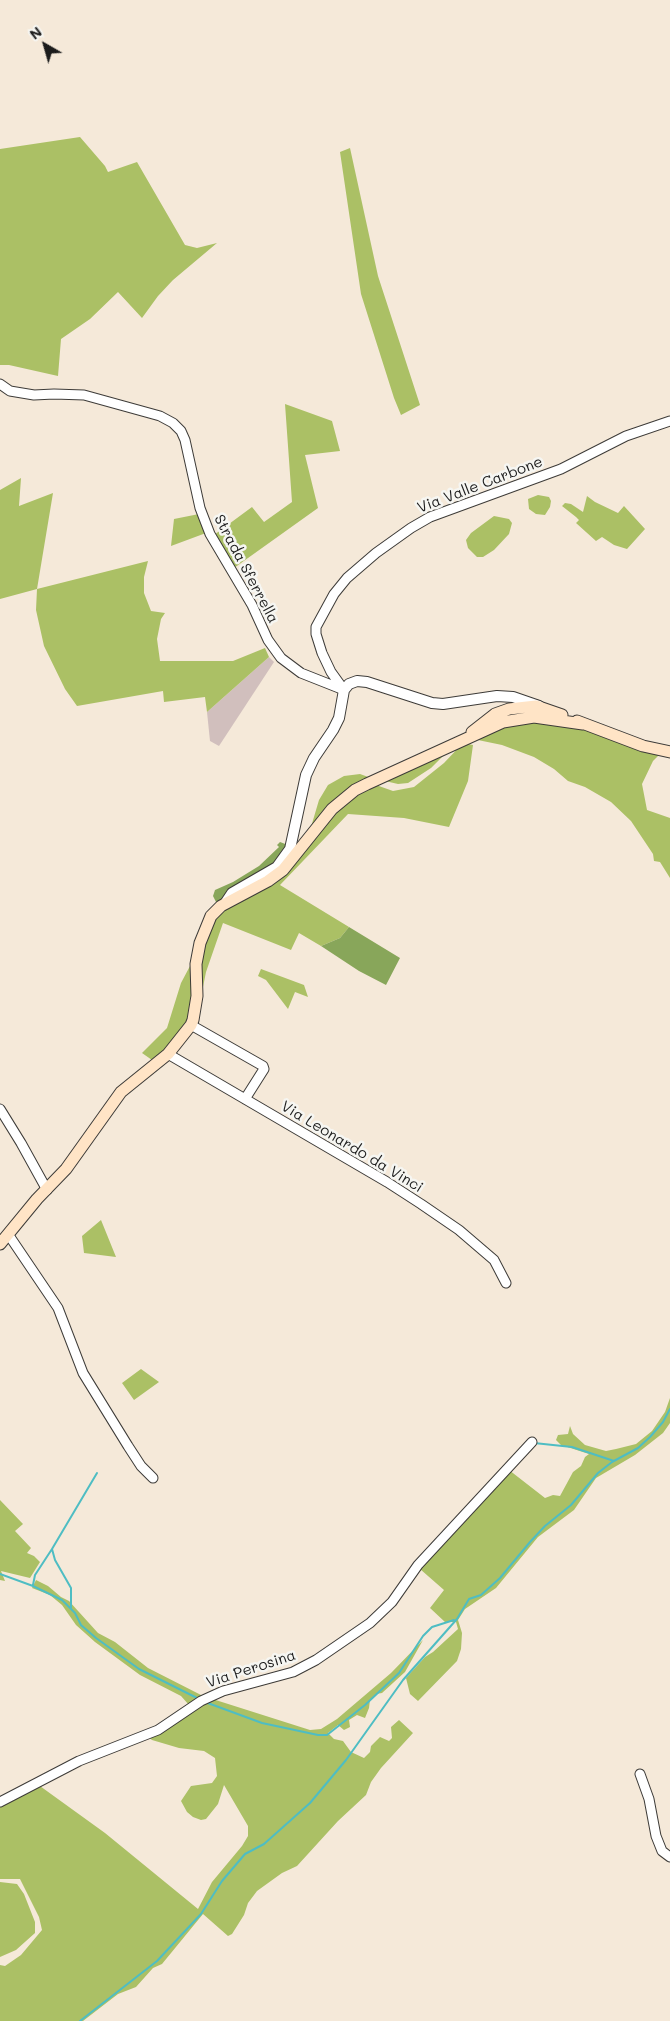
<!DOCTYPE html>
<html>
<head>
<meta charset="utf-8">
<style>
	body { margin:0 }
	#map { position:relative; width:670px; height:2021px; overflow:hidden; background:#f5e9d9; font-family:Mali,sans-serif }
	canvas { display:block }
	.north { position:absolute; left:20px; top:20px; width:50px; height:50px; -webkit-text-stroke:4px #f6f6f2; paint-order:stroke; rotate:322deg; font-size:14px; font-weight:700; line-height:20px; text-align:center; color:#1c1c1c }
	.north::after { content:''; display:block; margin:auto; width:18px; height:22px; background:#1c1c1c; clip-path:polygon(50% 0,100% 100%,50% 72%,0 100%) }
</style>
</head>
<body>
<div id="map">
<canvas width="670" height="2021"></canvas>
<div class="north">N</div>
</div>
<script>
const context = document.querySelector('canvas').getContext('2d');
context.lineJoin = 'round';
function fillPath(path, color) { context.fillStyle = color; context.fill(path, 'evenodd'); }
const toPath = rows => new Path2D(rows.map(r => 'M' + r).join(''));
function strokePath(path, color, width, dash) { context.strokeStyle = color; context.lineWidth = width; context.lineCap = dash ? 'butt' : 'round'; context.setLineDash(dash || []); context.stroke(path); }
function write(font, color, halo, rows, align = 'center') {
  context.font = font + ' Mali,sans-serif'; context.lineWidth = 5; context.setLineDash([]); context.textBaseline = 'middle'; context.strokeStyle = halo; context.fillStyle = color; for (const [text, x, y, turn = 0] of rows) {
    context.save(); context.translate(x, y); context.rotate((+turn || 0) * Math.PI / 180); context.textAlign = isNaN(turn) ? turn : align; if (halo) context.strokeText(text, 0, 0); context.fillText(text, 0, 0); context.restore();
  }
}
fillPath(toPath([
	[269,657,274,662,219,746,210,741,207,712]
]), '#d1bfbd');
fillPath(toPath([
	[80,137,105,166,108,172,137,162,185,245,197,248,217,243,173,280,158,296,142,318,118,292,90,319,61,339,58,376,9,365,0,365,0,149],
	[350,148,378,276,420,405,401,415,394,398,361,294,340,152],
	[285,404,332,421,340,451,305,455,318,508,234,568,214,535,252,507,264,522,292,502],
	[21,478,19,506,53,493,37,589,0,599,0,490],
	[538,495,549,497,551,501,550,507,545,515,536,514,529,509,528,499],
	[587,496,595,502,618,513,624,506,645,529,627,549,614,545,602,537,596,541,576,523,579,520,576,517,562,506,565,503,571,504,583,512],
	[199,514,206,533,171,546,174,519],
	[494,516,509,519,512,523,509,534,494,550,483,557,477,557,468,548,466,540,471,533],
	[148,561,144,577,144,593,151,611,165,613,161,619,157,639,160,661,233,661,265,648,269,657,207,712,205,697,164,702,163,691,77,706,65,689,44,646,36,610,37,589],
	[537,722,583,728,661,753,653,761,642,784,647,810,670,818,670,878,660,862,654,861,653,854,631,821,611,802,585,787,568,781,554,769,534,757,502,745,473,739,513,724],
	[463,743,473,745,468,781,449,827,404,818,348,814,280,885,349,927,340,938,321,946,299,933,291,950,223,923,206,972,200,1002,192,1029,152,1060,142,1053,167,1028,181,983,216,917,357,794,376,785,393,791,414,787,444,763],
	[446,753,431,768,408,783,398,784,385,781],
	[360,774,371,778,311,827,319,800,328,785,344,776],
	[261,969,304,985,308,997,295,992,288,1009,266,980,258,976],
	[101,1220,116,1257,84,1253,82,1236],
	[141,1369,159,1382,134,1400,122,1383],
	[670,1398,670,1423,663,1433,635,1455,596,1478,574,1510,538,1537,496,1588,465,1609,458,1620,462,1633,461,1649,457,1661,418,1701,410,1694,406,1678,425,1657,433,1652,458,1629,456,1622,445,1622,430,1608,444,1590,420,1569,509,1470,545,1498,553,1495,560,1496,573,1472,581,1466,585,1457,589,1454,561,1445,556,1440,558,1435,568,1434,570,1426,573,1434,585,1445,606,1451,616,1449,636,1444,652,1431,665,1412],
	[0,1500,23,1524,15,1531,31,1548,27,1553,34,1556,40,1562,30,1578,1,1571,5,1581,0,1580],
	[36,1580,48,1586,61,1597,69,1601,98,1633,115,1642,148,1668,203,1696,310,1730,321,1729,337,1719,391,1673,423,1640,405,1672,382,1693,376,1694,370,1700,369,1708,365,1718,357,1715,349,1720,350,1727,344,1730,338,1725,328,1733,334,1739,343,1741,351,1752,364,1758,370,1752,371,1746,380,1737,389,1741,392,1738,391,1727,399,1720,413,1733,381,1768,371,1782,366,1795,338,1821,297,1866,282,1873,257,1891,248,1903,244,1915,232,1934,228,1936,203,1914,162,1964,153,1968,136,1987,118,1994,83,2021,0,2021,0,1965,5,1966,21,1955,42,1930,39,1917,20,1879,0,1879,0,1797,33,1781,105,1833,198,1909,212,1882,242,1846,248,1836,248,1826,224,1785,218,1804,206,1819,201,1820,193,1817,187,1812,181,1801,191,1786,212,1783,217,1776,215,1758,204,1751,179,1748,152,1740,142,1732,164,1722,189,1705,181,1696,140,1675,95,1642,76,1625,62,1605,50,1595,32,1588],
	[0,1882,17,1884,24,1894,35,1922,35,1933,16,1950,0,1957]
]), '#abc065');
fillPath(toPath([
	[280,842,288,845,281,856,269,868,231,890,217,904,213,896,215,890,233,882,259,866,279,847,277,845],
	[349,927,400,958,386,985,359,971,321,946,340,938]
]), '#88a65a');
strokePath(toPath([
	[534,1443,572,1447,614,1461],
	[0,1574,33,1586,62,1600,75,1613,81,1625,96,1638,139,1669,197,1698],
	[33,1585,35,1575,52,1549],
	[71,1609,71,1588,55,1560,52,1549,97,1473],
	[205,1702,262,1723,318,1735,327,1735,365,1705,399,1673,423,1636,432,1627,454,1620],
	[80,2021,157,1961,201,1914,222,1881,245,1854,264,1844,310,1803,346,1760,403,1680,457,1619,469,1599,481,1595,500,1578,530,1542,545,1526,571,1505,598,1473,612,1462,638,1448,650,1437,663,1422,670,1409]
]), '#4ebdc3', 2);
const minor = toPath([
	[0,384,10,391,34,395,54,394,84,395,160,416,173,423,181,431,185,440,200,508,210,534,252,605,268,640,281,658,301,673,344,690],
	[344,690,331,672,322,653,316,634,316,627,334,594,347,578,376,553,411,528,430,517,561,469,626,436,670,421],
	[191,1025,263,1066,264,1069,245,1099],
	[168,1054,387,1182,421,1204,459,1230,494,1260,506,1283],
	[0,1109,21,1143,47,1190],
	[8,1234,58,1308,83,1373,128,1446,141,1466,153,1478],
	[640,1774,649,1799,656,1836,662,1851,670,1857],
	[0,1802,79,1761,158,1730,201,1701,223,1691,293,1672,316,1660,370,1623,392,1602,418,1565,532,1442]
]);
const tertiary = toPath([
	[226,902,232,893,277,867,290,849,306,775,314,758,333,730,339,718,344,690,349,684,357,681,367,682,432,703,443,704,497,696,513,697,539,706]
]);
const secondary = toPath([
	[577,721,643,746,670,752],
	[472,732,495,714,509,709,536,706,562,715],
	[0,1244,37,1199,66,1169,121,1092,168,1054,191,1025,193,1020,197,996,196,964,200,943,211,916,221,906,268,881,283,870,332,809,355,790,367,784,503,722,534,717,583,724]
]);
strokePath(minor, '#3d3b38', 11);
strokePath(tertiary, '#3d3b38', 12);
strokePath(secondary, '#3d3b38', 13);
strokePath(minor, '#fff', 9);
strokePath(tertiary, '#fff', 10);
strokePath(secondary, '#ffe4c6', 11);
write('15px', '#1c1c1c', '#f6f6f2', [
	["Via Valle Carbone",480,485,-21],
	["Strada Sferrella",246,569,62],
	["Via Leonardo da Vinci",352,1147,31],
	["Via Perosina",251,1669,-18]
]);
</script>
</body>
</html>
